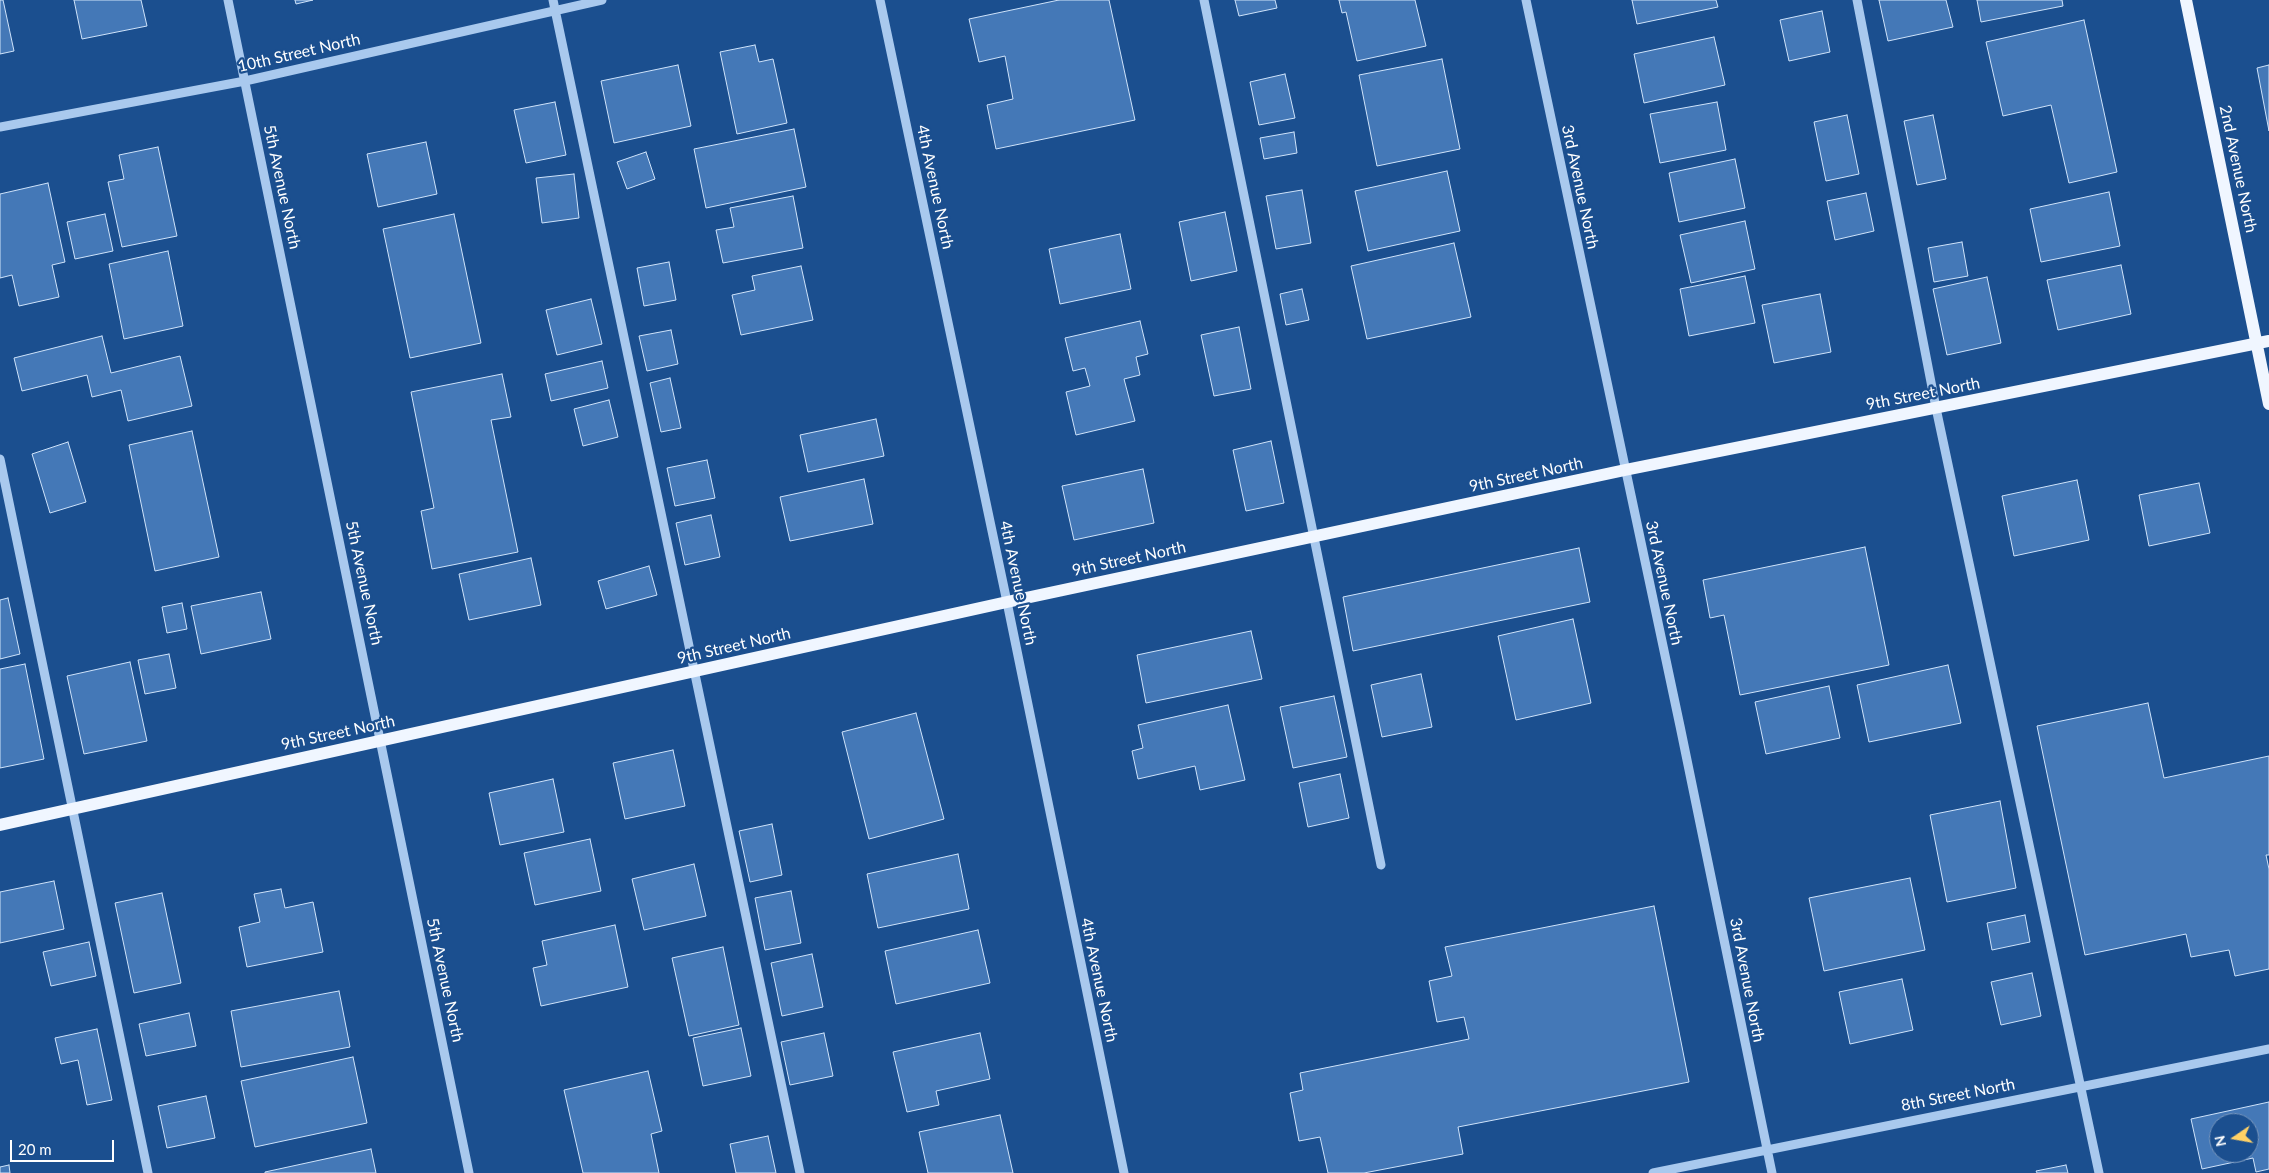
<!DOCTYPE html>
<html>
<head>
<meta charset="utf-8">
<style>
	body { margin:0 }
	#map { position:relative; width:2269px; height:1173px; overflow:hidden; background:#1b4f8f; font-family:Lato,sans-serif }
	canvas { display:block }
	.north { position:absolute; left:2209px; top:1113px; width:50px; height:50px; box-sizing:border-box; background:#1b4f8f; border:1px solid #7695bc; border-radius:50%; rotate:258deg; font-size:14px; font-weight:700; line-height:20px; text-align:center; color:#fff }
	.north::after { content:''; display:block; margin:auto; width:18px; height:22px; background:#ffd166; clip-path:polygon(50% 0,100% 100%,50% 72%,0 100%) }
	.scale { position:absolute; left:10px; top:1140px; width:104px; height:22px; box-sizing:border-box; border:2px solid #fff; border-top:0; padding-left:6px; font-size:15px; line-height:18px; white-space:nowrap; color:#fff; -webkit-text-stroke:4px #1b4f8f; paint-order:stroke }
</style>
</head>
<body>
<div id="map">
<canvas width="2269" height="1173"></canvas>
<div class="north">N</div>
<div class="scale">20 m</div>
</div>
<script>
const context = document.querySelector('canvas').getContext('2d');
context.lineJoin = 'round';
function fillPath(path, color) { context.fillStyle = color; context.fill(path, 'evenodd'); }
const toPath = rows => new Path2D(rows.map(r => 'M' + r).join(''));
function strokePath(path, color, width, dash) { context.strokeStyle = color; context.lineWidth = width; context.lineCap = dash ? 'butt' : 'round'; context.setLineDash(dash || []); context.stroke(path); }
function write(font, color, halo, rows, align = 'center') {
  context.font = font + ' Lato,sans-serif'; context.lineWidth = 4.5; context.setLineDash([]); context.textBaseline = 'middle'; context.strokeStyle = halo; context.fillStyle = color; for (const [text, x, y, turn = 0] of rows) {
    context.save(); context.translate(x, y); context.rotate((+turn || 0) * Math.PI / 180); context.textAlign = isNaN(turn) ? turn : align; if (halo) context.strokeText(text, 0, 0); context.fillText(text, 0, 0); context.restore();
  }
}
const building = toPath([
	[0,0,3,0,14,51,0,54,0,0],
	[74,0,141,0,147,26,82,39,74,0],
	[295,0,313,0,296,4,295,0],
	[1059,0,1109,0,1135,120,996,149,987,105,1013,99,1005,56,979,62,969,19,1059,0],
	[1235,0,1275,0,1277,8,1239,16,1235,0],
	[1339,0,1415,0,1426,46,1357,61,1346,12,1342,13,1339,0],
	[1632,0,1716,0,1718,7,1637,24,1632,0],
	[1879,0,1946,0,1953,27,1888,41,1879,0],
	[1977,0,2062,0,2063,6,1981,22,1977,0],
	[1822,11,1830,52,1789,61,1780,20,1822,11],
	[2084,20,2117,172,2069,183,2051,105,2003,116,1986,42,2084,20],
	[1714,37,1725,85,1644,103,1634,54,1714,37],
	[755,45,759,62,773,59,787,123,737,134,720,52,755,45],
	[1442,59,1460,149,1377,166,1359,75,1442,59],
	[678,65,691,126,614,143,601,81,678,65],
	[2269,65,2269,131,2257,68,2269,65],
	[1285,74,1295,118,1259,125,1250,82,1285,74],
	[555,102,566,155,526,163,514,110,555,102],
	[1717,102,1726,150,1660,163,1650,114,1717,102],
	[1847,115,1859,174,1826,181,1814,122,1847,115],
	[1933,115,1946,179,1917,185,1904,121,1933,115],
	[794,129,806,187,706,208,694,149,794,129],
	[1294,132,1297,153,1264,159,1260,138,1294,132],
	[426,142,437,194,378,207,367,154,426,142],
	[158,147,177,236,122,247,108,182,124,179,119,155,158,147],
	[646,152,655,179,627,189,617,162,646,152],
	[1735,159,1745,208,1679,222,1669,173,1735,159],
	[1447,171,1460,231,1368,251,1355,191,1447,171],
	[574,174,579,218,542,223,536,178,574,174],
	[48,183,65,262,52,265,59,297,19,306,12,275,0,278,0,194,48,183],
	[1302,190,1311,243,1276,249,1266,196,1302,190],
	[2109,192,2120,246,2041,262,2030,209,2109,192],
	[1866,193,1874,231,1835,240,1827,201,1866,193],
	[793,196,803,248,723,263,716,230,734,227,730,208,793,196],
	[1225,212,1237,271,1191,281,1179,222,1225,212],
	[105,214,113,251,75,259,67,222,105,214],
	[454,214,481,343,410,358,383,229,454,214],
	[1745,221,1755,269,1691,283,1680,235,1745,221],
	[1120,234,1131,289,1060,304,1049,249,1120,234],
	[1962,242,1968,276,1934,282,1928,248,1962,242],
	[1454,243,1471,317,1367,339,1351,266,1454,243],
	[168,251,183,326,124,339,109,264,168,251],
	[669,262,676,300,644,306,637,268,669,262],
	[2121,265,2131,314,2058,330,2047,280,2121,265],
	[801,266,813,320,741,335,732,295,755,290,752,276,801,266],
	[1745,276,1755,323,1689,336,1680,289,1745,276],
	[1987,277,2001,343,1947,355,1933,289,1987,277],
	[1302,289,1309,320,1286,325,1280,294,1302,289],
	[1820,294,1831,352,1774,363,1762,305,1820,294],
	[591,299,602,344,557,355,546,310,591,299],
	[1140,321,1148,354,1136,357,1140,375,1124,379,1135,421,1076,435,1066,392,1090,386,1085,368,1073,371,1065,338,1140,321],
	[1239,327,1251,389,1214,396,1201,335,1239,327],
	[671,330,678,364,647,371,639,336,671,330],
	[102,336,111,373,180,356,192,406,128,421,121,390,92,397,87,375,22,391,14,358,102,336],
	[602,361,608,388,551,401,545,374,602,361],
	[502,374,511,417,491,420,518,552,432,569,421,511,434,508,411,392,502,374],
	[670,378,681,428,661,432,650,383,670,378],
	[609,400,618,437,583,446,574,409,609,400],
	[876,419,884,456,808,472,800,435,876,419],
	[192,431,219,557,155,571,129,445,192,431],
	[1271,441,1284,503,1246,511,1233,450,1271,441],
	[68,442,86,502,50,513,32,454,68,442],
	[707,460,715,498,675,506,667,468,707,460],
	[1143,469,1154,523,1074,540,1062,486,1143,469],
	[864,479,873,524,790,541,780,497,864,479],
	[2077,480,2089,540,2014,556,2002,496,2077,480],
	[2199,483,2210,533,2149,546,2139,495,2199,483],
	[711,515,720,557,685,565,676,523,711,515],
	[1865,547,1889,665,1740,695,1724,615,1710,618,1703,580,1865,547],
	[1579,548,1590,602,1353,651,1343,597,1579,548],
	[531,558,541,605,469,620,459,574,531,558],
	[649,566,657,595,606,609,598,581,649,566],
	[261,592,271,639,201,654,191,606,261,592],
	[8,598,20,654,0,659,0,600,8,598],
	[182,603,187,629,167,633,162,607,182,603],
	[1573,619,1591,703,1516,720,1498,636,1573,619],
	[1251,631,1262,679,1146,703,1137,655,1251,631],
	[169,654,176,688,145,694,138,660,169,654],
	[130,662,147,741,84,754,67,676,130,662],
	[25,664,44,759,0,768,0,669,25,664],
	[1948,665,1961,723,1869,742,1857,685,1948,665],
	[1421,674,1432,727,1382,737,1371,685,1421,674],
	[1829,686,1840,738,1766,754,1755,702,1829,686],
	[1334,696,1347,757,1293,768,1280,707,1334,696],
	[2148,703,2164,778,2269,756,2269,855,2266,855,2269,869,2269,969,2235,976,2229,950,2191,957,2186,934,2085,955,2037,726,2148,703],
	[1228,705,1245,780,1200,790,1195,766,1138,779,1132,751,1143,748,1138,725,1228,705],
	[916,713,944,819,869,839,842,732,916,713],
	[673,750,685,806,625,819,613,763,673,750],
	[1340,774,1349,818,1308,827,1299,783,1340,774],
	[553,779,564,832,500,845,489,793,553,779],
	[2000,801,2016,888,1947,902,1930,815,2000,801],
	[772,824,782,875,750,882,739,831,772,824],
	[590,839,601,891,535,905,524,853,590,839],
	[958,854,969,909,878,928,867,874,958,854],
	[694,864,706,916,644,930,632,879,694,864],
	[1910,878,1925,950,1824,971,1809,898,1910,878],
	[54,881,64,929,0,943,0,892,54,881],
	[281,889,285,908,313,902,323,952,247,967,239,927,260,922,254,894,281,889],
	[791,891,801,943,765,950,755,898,791,891],
	[162,893,181,983,134,993,115,903,162,893],
	[1654,906,1689,1082,1458,1127,1463,1154,1364,1173,1328,1173,1320,1137,1299,1141,1290,1093,1303,1090,1300,1073,1469,1039,1464,1017,1437,1022,1429,981,1452,976,1445,947,1654,906],
	[2025,915,2030,942,1992,950,1987,923,2025,915],
	[615,925,628,987,541,1006,533,968,547,965,542,941,615,925],
	[978,930,990,983,896,1004,885,951,978,930],
	[89,942,96,976,51,986,43,952,89,942],
	[723,947,739,1025,689,1036,672,958,723,947],
	[812,954,823,1007,782,1016,771,963,812,954],
	[2032,973,2041,1016,2001,1025,1991,982,2032,973],
	[1902,979,1913,1030,1850,1044,1839,992,1902,979],
	[339,991,350,1047,241,1067,231,1011,339,991],
	[189,1013,196,1046,146,1056,139,1024,189,1013],
	[741,1028,751,1076,703,1086,693,1038,741,1028],
	[97,1029,112,1100,87,1105,78,1060,61,1064,55,1038,97,1029],
	[824,1033,833,1076,790,1085,781,1042,824,1033],
	[980,1033,990,1079,936,1091,939,1105,907,1112,893,1052,980,1033],
	[353,1057,367,1123,255,1147,241,1081,353,1057],
	[648,1071,662,1131,651,1134,659,1173,583,1173,564,1090,648,1071],
	[206,1096,215,1138,167,1148,158,1106,206,1096],
	[2269,1102,2269,1169,2256,1172,2253,1158,2202,1169,2191,1119,2269,1102],
	[2219,1123,2249,1123,2249,1153,2219,1153,2219,1123],
	[1000,1115,1013,1173,928,1173,919,1132,1000,1115],
	[768,1136,776,1173,736,1173,730,1144,768,1136],
	[371,1149,376,1173,265,1173,265,1172,371,1149],
	[9,1165,10,1173,0,1173,0,1167,9,1165],
	[2066,1165,2068,1173,2037,1173,2036,1171,2066,1165]
]);
fillPath(building, '#4478b7');
strokePath(building, '#cfe3fa', 1);
strokePath(toPath([
	[228,0,469,1173],
	[553,0,800,1173],
	[880,0,1007,602,1124,1173],
	[1204,0,1381,865],
	[1526,0,1680,726,1772,1173],
	[1857,0,1936,408,2099,1173],
	[0,127,245,81,602,0],
	[0,459,148,1173],
	[1653,1173,2269,1049]
]), '#a9c9ee', 9);
strokePath(toPath([
	[2186,0,2269,404],
	[0,825,1007,602,1625,470,2269,341]
]), '#f0f6ff', 12);
write('16px', '#fff', '#1b4f8f', [
	["10th Street North",299,53,-13],
	["2nd Avenue North",2238,169,78],
	["5th Avenue North",282,187,78],
	["4th Avenue North",935,187,78],
	["3rd Avenue North",1580,187,78],
	["9th Street North",1923,394,-11],
	["9th Street North",1526,475,-12],
	["9th Street North",1129,559,-12],
	["5th Avenue North",364,583,78],
	["4th Avenue North",1018,583,78],
	["3rd Avenue North",1664,583,78],
	["9th Street North",734,646,-13],
	["9th Street North",338,733,-12],
	["5th Avenue North",445,980,78],
	["4th Avenue North",1099,980,78],
	["3rd Avenue North",1747,980,79],
	["8th Street North",1958,1095,-11]
]);
</script>
</body>
</html>
